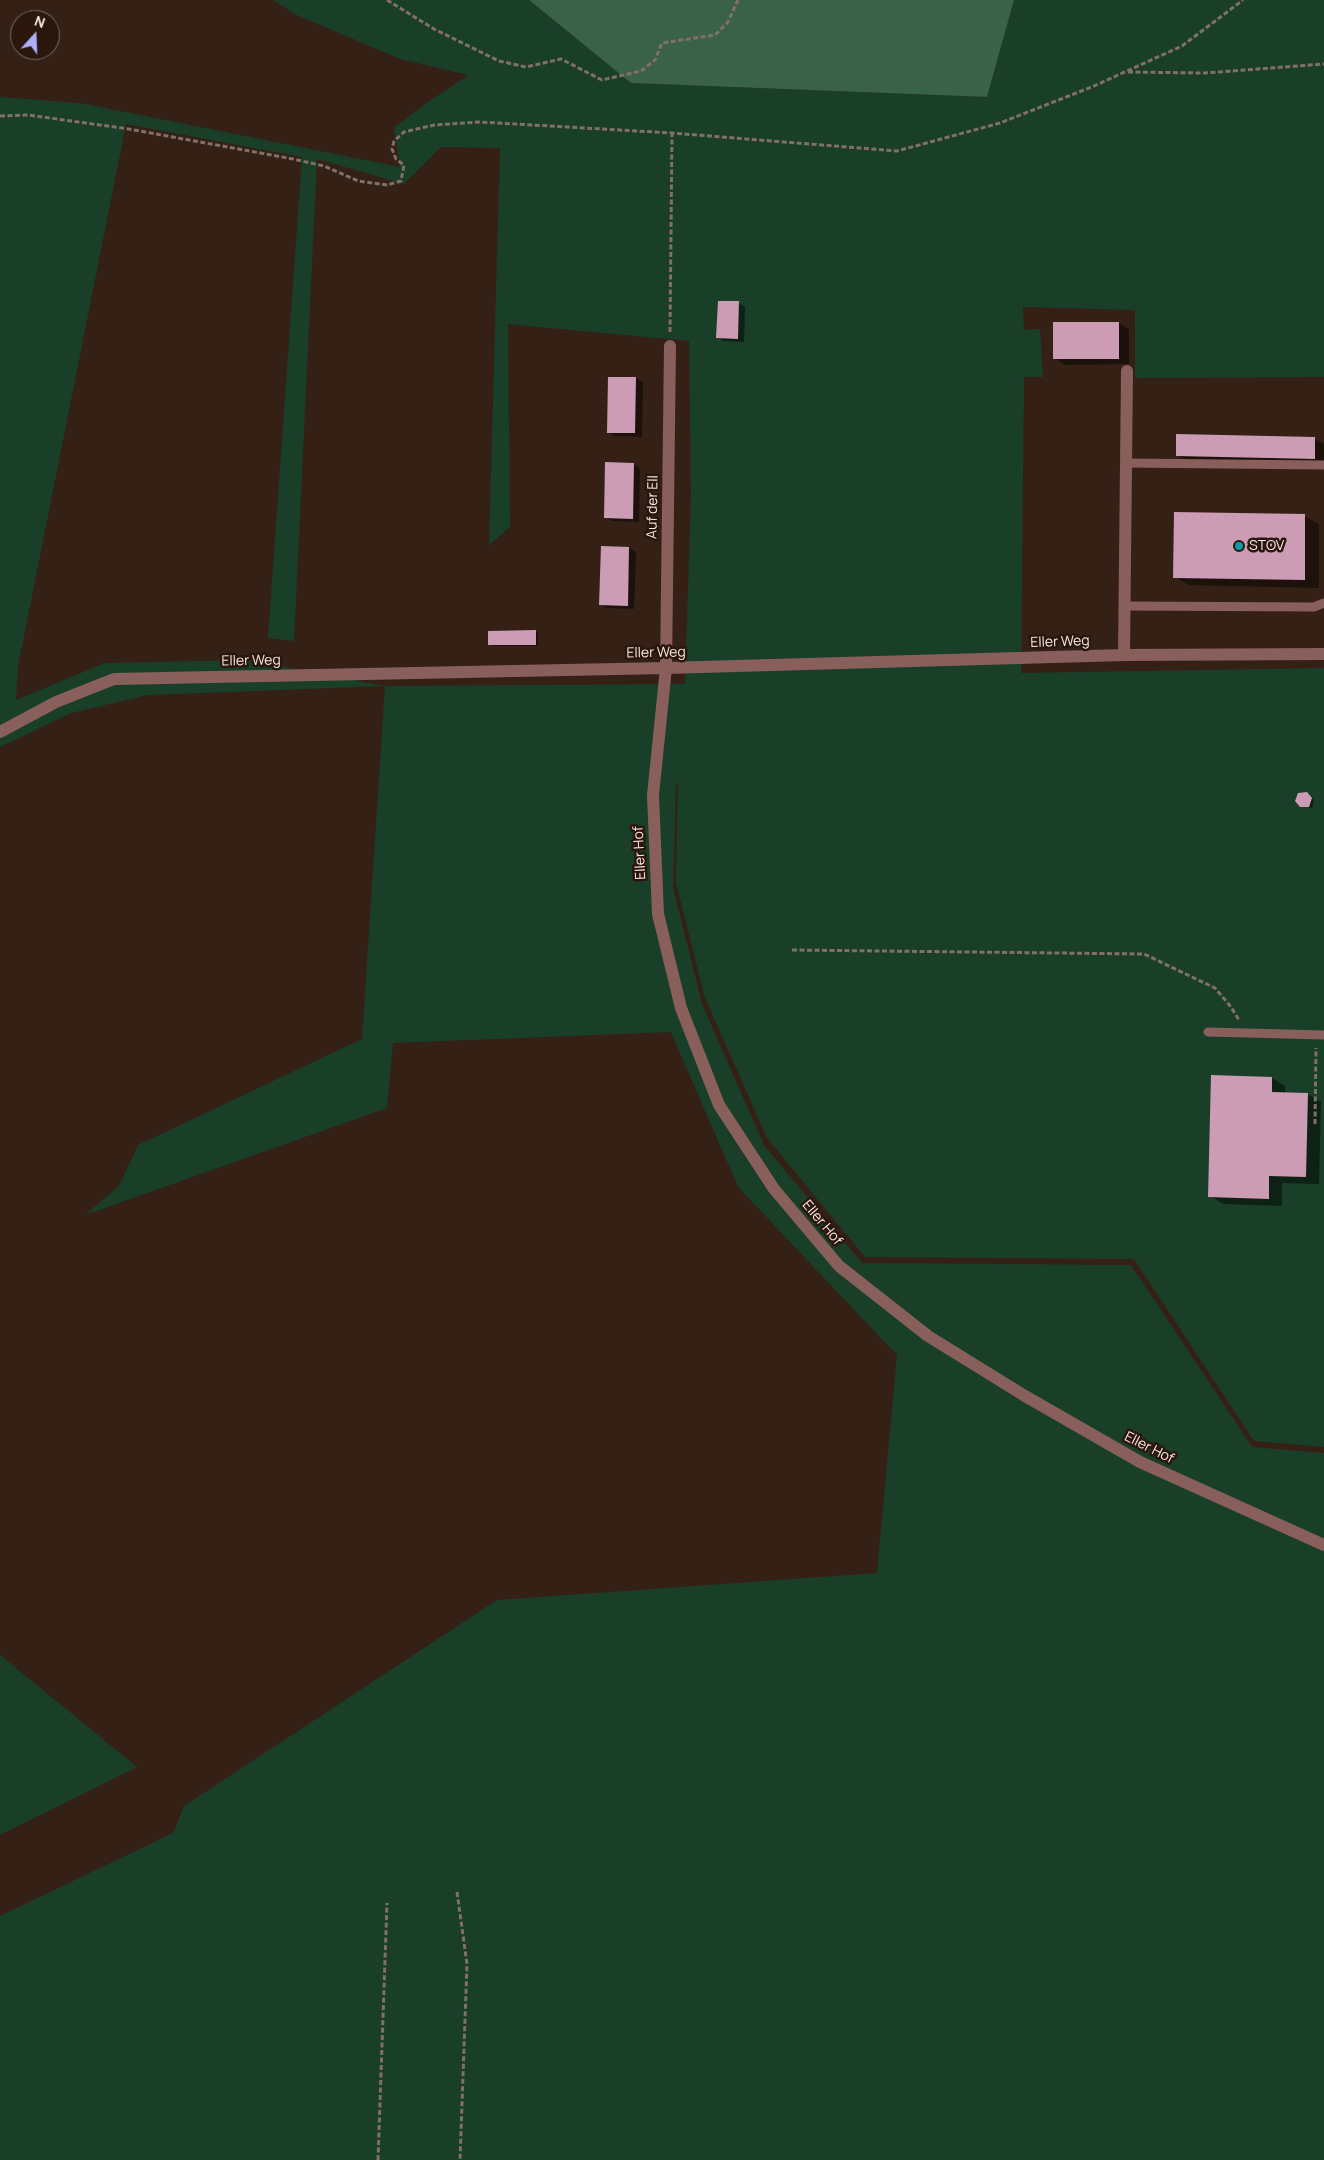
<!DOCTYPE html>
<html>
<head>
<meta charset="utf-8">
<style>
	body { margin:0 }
	#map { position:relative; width:1324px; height:2160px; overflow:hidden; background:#352016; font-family:Manrope,sans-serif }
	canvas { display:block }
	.north { position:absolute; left:10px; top:10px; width:50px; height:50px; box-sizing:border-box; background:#2a160d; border:1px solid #7c6a63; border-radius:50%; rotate:20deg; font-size:14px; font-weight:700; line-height:20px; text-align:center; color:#f8e9e3 }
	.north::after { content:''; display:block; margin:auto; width:18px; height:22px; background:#acaffb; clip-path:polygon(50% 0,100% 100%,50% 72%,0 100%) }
</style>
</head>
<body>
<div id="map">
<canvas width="1324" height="2160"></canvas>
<div class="north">N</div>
</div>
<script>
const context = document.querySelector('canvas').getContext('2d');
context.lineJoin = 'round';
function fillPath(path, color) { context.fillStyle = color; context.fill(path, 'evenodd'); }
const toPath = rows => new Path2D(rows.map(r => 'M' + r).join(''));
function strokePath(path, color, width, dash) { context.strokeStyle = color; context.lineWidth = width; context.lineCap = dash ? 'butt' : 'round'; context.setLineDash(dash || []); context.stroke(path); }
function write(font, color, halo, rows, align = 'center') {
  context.font = font + ' Manrope,sans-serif'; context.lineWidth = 5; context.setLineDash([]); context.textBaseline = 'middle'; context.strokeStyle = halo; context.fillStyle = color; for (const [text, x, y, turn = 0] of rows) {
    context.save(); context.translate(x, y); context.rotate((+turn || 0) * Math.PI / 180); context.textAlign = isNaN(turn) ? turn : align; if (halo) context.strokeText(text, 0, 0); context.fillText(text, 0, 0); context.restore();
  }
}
fillPath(toPath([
	[273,0,529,0,631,83,987,97,1014,0,1324,0,1324,377,1135,378,1135,310,1023,307,1024,330,1040,329,1043,377,1024,377,1021,673,1324,668,1324,1447,1254,1441,1134,1259,865,1257,767,1138,705,998,676,882,678,781,676,787,673,888,702,1004,764,1145,862,1263,1131,1265,1252,1447,1324,1453,1324,2160,0,2160,0,1916,173,1833,184,1806,497,1600,877,1573,897,1355,738,1187,671,1032,393,1043,387,1108,85,1215,119,1186,138,1145,362,1039,385,686,148,695,71,713,0,747,0,97,80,103,400,167,394,128,428,102,469,75,400,59,297,15],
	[126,124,302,157,268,638,294,641,317,159,404,184,441,147,500,148,489,545,510,527,508,324,689,341,691,496,685,684,385,686,249,660,105,663,16,700,18,666],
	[0,1655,137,1767,0,1835]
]), '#193f29');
fillPath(toPath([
	[529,0,1014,0,987,97,631,83]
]), '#396248');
fillPath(toPath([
	[738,303,745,307,744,342,724,341,718,337],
	[1118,323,1129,329,1129,364,1065,365,1055,358],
	[610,378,636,378,643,382,642,437,615,436,609,432],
	[1315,439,1324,444,1324,464,1188,461,1177,455],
	[633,464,640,468,639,522,612,521,605,517],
	[1304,516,1319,524,1319,588,1189,585,1175,577],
	[602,548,629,548,636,552,634,609,607,608,601,604],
	[535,631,538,633,538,646,493,646,490,644],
	[1306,793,1314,800,1312,808,1301,806],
	[1272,1078,1285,1086,1285,1093,1307,1094,1321,1102,1319,1184,1282,1183,1282,1206,1223,1204,1210,1196]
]), '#0007');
fillPath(toPath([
	[718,301,739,301,738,339,716,338],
	[1053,322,1119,322,1119,359,1053,359],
	[608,377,636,377,635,433,607,433],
	[1176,434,1315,437,1315,459,1176,456],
	[605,462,634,463,633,519,604,518],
	[1174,512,1305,514,1305,580,1173,578],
	[601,546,629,547,628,606,599,605],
	[536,630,536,645,488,645,488,631],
	[1307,792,1312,798,1309,807,1300,807,1295,801,1298,793],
	[1211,1075,1272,1077,1272,1092,1308,1093,1306,1177,1269,1176,1269,1199,1208,1197]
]), '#cb9cb3');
strokePath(toPath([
	[387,0,434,29,499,61,526,67,561,59,602,80,641,71,655,60,662,43,715,35,728,22,738,0],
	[1128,72,1205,73,1324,64],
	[0,116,28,115,129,129,293,159,324,166,358,181,387,185,401,181,404,165,396,159,392,149,394,141,404,132,434,125,480,122,672,133,897,151,1000,123,1094,86,1182,46,1243,0],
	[670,332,672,133],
	[792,950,1144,954,1215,988,1231,1007,1239,1020],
	[1315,1124,1316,1048],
	[457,1892,467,1964,460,2160],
	[378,2160,387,1903]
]), '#826f67', 3, [5, 2.5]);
strokePath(toPath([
	[1126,463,1324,465],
	[1124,606,1314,607,1324,603],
	[1208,1032,1324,1035]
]), '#895f5c', 9);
strokePath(toPath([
	[670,346,666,668,653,795,658,914,681,1008,719,1105,774,1189,839,1266,928,1336,1025,1396,1140,1462,1324,1545],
	[1124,655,1127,371],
	[0,732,56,702,114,679,666,668,1124,655,1324,654]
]), '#895f5c', 12);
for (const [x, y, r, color] of [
	[1239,546,5,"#0f9aa8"]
]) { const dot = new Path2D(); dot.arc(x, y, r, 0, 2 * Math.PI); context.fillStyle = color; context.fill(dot); strokePath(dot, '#2a160d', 2); }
write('14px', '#f8e9e3', '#2a160d', [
	["Auf der Ell",653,507,-89],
	["Eller Weg",1060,642,-2],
	["Eller Weg",656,653,-1],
	["Eller Weg",251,661,-1],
	["Eller Hof",640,853,-93],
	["Eller Hof",822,1223,50],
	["Eller Hof",1149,1448,27]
]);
write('14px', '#f8e9e3', '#2a160d', [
	["STOV",1249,546]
], 'left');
</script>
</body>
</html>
